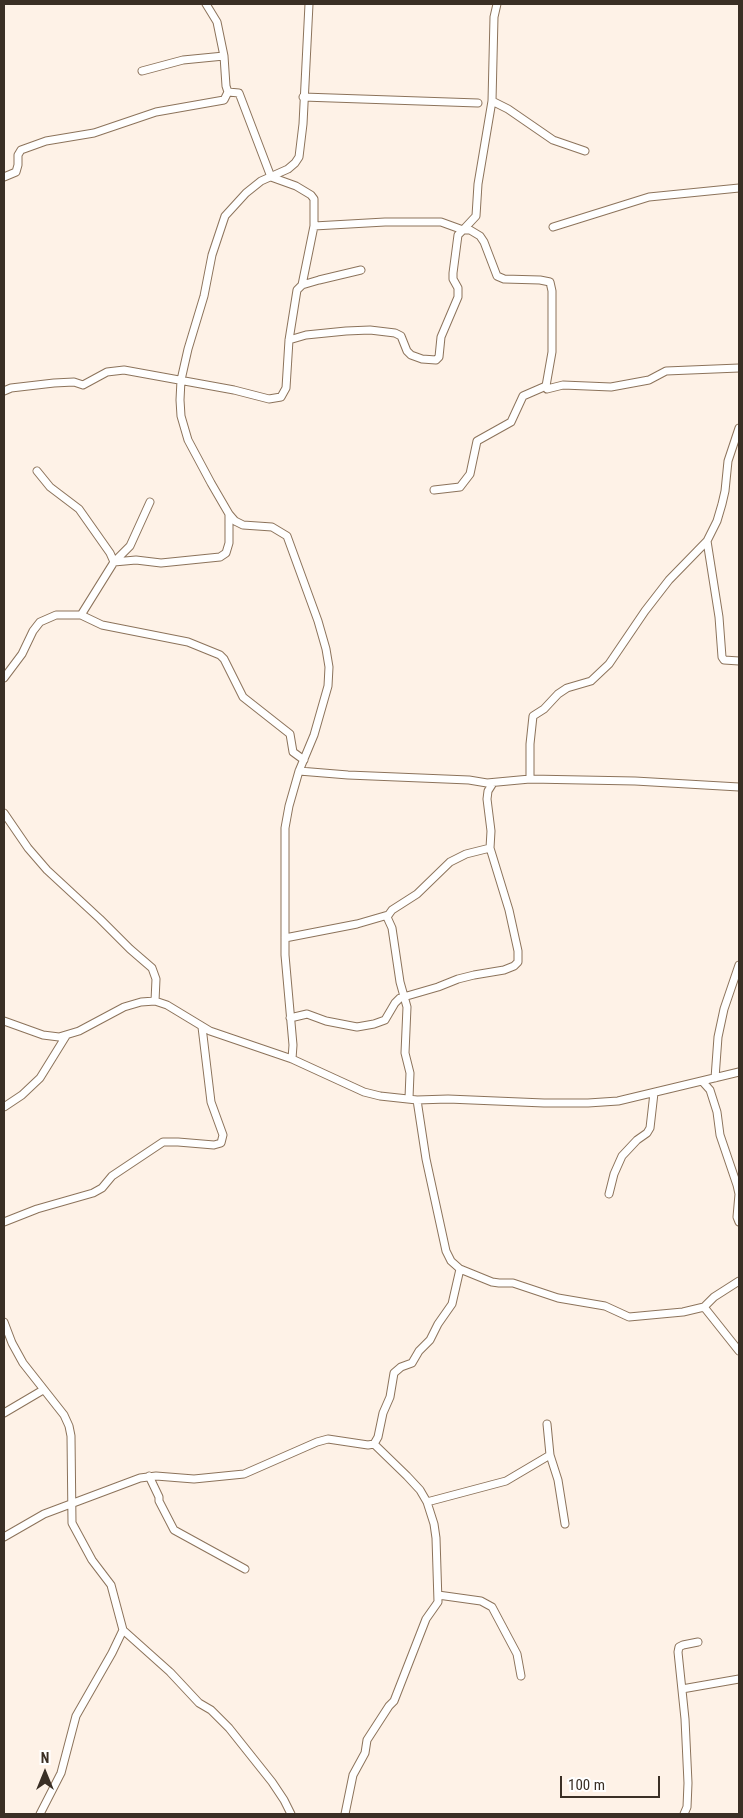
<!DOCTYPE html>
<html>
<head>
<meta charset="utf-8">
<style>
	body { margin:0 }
	#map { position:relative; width:743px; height:1818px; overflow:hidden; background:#fef2e7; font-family:"Roboto Condensed",sans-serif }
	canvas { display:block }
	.frame { position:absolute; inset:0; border:5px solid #3a2f25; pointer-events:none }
	.north { position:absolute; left:20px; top:1748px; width:50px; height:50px; -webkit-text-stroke:4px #fff; paint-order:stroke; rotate:0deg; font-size:14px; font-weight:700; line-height:20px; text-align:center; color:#3a2f25 }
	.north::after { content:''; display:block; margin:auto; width:18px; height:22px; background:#3a2f25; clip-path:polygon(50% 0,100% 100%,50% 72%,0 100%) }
	.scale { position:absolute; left:560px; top:1776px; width:100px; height:22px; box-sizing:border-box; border:2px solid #3a2f25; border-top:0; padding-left:6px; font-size:15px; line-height:18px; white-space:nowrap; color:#3a2f25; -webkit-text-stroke:4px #fff; paint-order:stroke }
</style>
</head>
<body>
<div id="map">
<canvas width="743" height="1818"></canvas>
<div class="frame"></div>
<div class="north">N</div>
<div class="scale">100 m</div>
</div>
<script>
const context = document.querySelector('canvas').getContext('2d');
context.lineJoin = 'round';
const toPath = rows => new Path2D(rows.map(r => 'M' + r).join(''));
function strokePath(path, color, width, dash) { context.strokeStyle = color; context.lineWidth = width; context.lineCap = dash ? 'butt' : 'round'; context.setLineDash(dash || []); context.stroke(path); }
const street = toPath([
	[142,71,183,60,224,56],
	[228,92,239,93,271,177,296,186,311,195,314,199,314,226,302,285],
	[303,97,478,103],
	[492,101,508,109,553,140,585,151],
	[4,177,16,172,18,165,18,155,21,150,46,141,94,133,156,112,224,100,228,92,226,86,224,56,217,22,206,4],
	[314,226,385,222,441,222,463,230,476,216,478,184,492,101,494,17,497,4],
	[553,227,649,197,739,188],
	[289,340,306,335,346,331,370,330,395,333,401,336,407,351,411,355,422,359,436,360,439,357,441,337,458,297,458,288,453,279,453,273,458,235,463,230,470,230,480,236,484,242,497,276,504,279,540,280,550,282,552,291,552,352,546,386,547,389,563,385,611,387,649,380,666,371,739,368],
	[4,391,11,388,54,383,74,382,83,385,107,372,124,370,234,390,269,399,281,397,286,388,289,340,297,290,302,285,319,280,361,270],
	[739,428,728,461,725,491,722,504,717,521,707,541,719,617,722,657,724,660,739,661],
	[37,471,50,487,79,509,110,553,114,562,136,560,161,563,220,557,226,553,229,543,229,514],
	[434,490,460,487,470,474,477,441,511,422,523,396,546,386],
	[81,615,114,562,130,546,150,502],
	[4,678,22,654,33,631,40,622,56,615,81,615,102,625,188,642,220,655,224,659,243,697,290,734,293,752,304,760],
	[299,771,348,775,469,780,487,783,530,779,635,781,739,787],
	[530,779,530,744,533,716,544,709,558,694,567,688,591,681,609,664,645,611,669,580,707,541],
	[4,813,28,848,47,870,100,919,130,949,152,968,156,979,155,1001],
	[285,938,357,924,388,915],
	[290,1018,307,1014,326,1021,357,1027,374,1024,385,1020,395,1003,400,998,438,987,458,979,474,975,504,970,514,966,518,962,518,951,509,910,490,848],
	[4,1021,43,1035,59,1037,79,1031,124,1007,141,1002,155,1001,167,1005,210,1031,292,1059,364,1092,380,1096,417,1100,448,1099,544,1103,588,1103,618,1101,739,1072],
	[292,1059,293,1045,285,955,285,828,289,806,299,771,314,735,328,686,329,667,326,649,318,621,287,536,272,527,243,525,235,521,229,514,211,483,188,440,181,416,180,400,181,380,188,349,204,296,212,255,225,216,246,193,261,181,288,169,295,163,299,157,303,124,309,4],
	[715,1078,718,1037,724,1009,739,965],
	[702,1081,710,1090,717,1112,720,1135,737,1185,739,1194,737,1217,739,1222],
	[409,1098,410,1073,405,1053,407,1007,400,982,392,928,387,917,392,910,417,894,450,862,466,854,490,848,491,831,487,799,488,791,493,783],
	[417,1100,426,1159,446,1251,451,1261,460,1269,492,1282,499,1283,513,1283,558,1298,605,1306,629,1317,683,1312,704,1307,714,1297,739,1281],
	[4,1107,22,1095,40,1078,66,1036],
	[609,1194,614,1174,622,1156,637,1140,647,1133,650,1128,654,1093],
	[4,1222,37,1209,93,1193,102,1188,112,1176,163,1142,178,1142,214,1145,221,1143,223,1135,211,1102,202,1027],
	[704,1307,739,1351],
	[4,1322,12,1343,23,1363,64,1415,69,1426,71,1436,72,1523,92,1560,111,1585,123,1630,170,1672,199,1703,211,1710,229,1728,272,1782,284,1800,291,1814],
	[4,1413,43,1390],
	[547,1424,550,1455,558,1480,565,1524],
	[374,1444,378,1437,383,1413,390,1397,394,1373,401,1367,412,1363,419,1351,430,1340,438,1324,452,1304,460,1269],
	[149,1476,159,1497,159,1501,174,1530,245,1569],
	[427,1502,506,1481,550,1455],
	[4,1537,44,1514,140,1478,156,1476,194,1479,244,1474,317,1442,328,1439,368,1445,374,1444,407,1476,420,1490,427,1502,434,1524,436,1538,438,1602,426,1619,394,1701,389,1706,367,1740,365,1753,353,1775,345,1814],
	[438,1595,481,1601,492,1607,517,1654,521,1676],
	[682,1689,739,1679],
	[40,1814,61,1773,76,1716,112,1653,123,1630],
	[684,1814,687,1807,688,1783,685,1719,678,1652,679,1647,683,1645,698,1642]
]);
strokePath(street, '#8c735b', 9);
strokePath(street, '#fff', 7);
</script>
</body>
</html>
